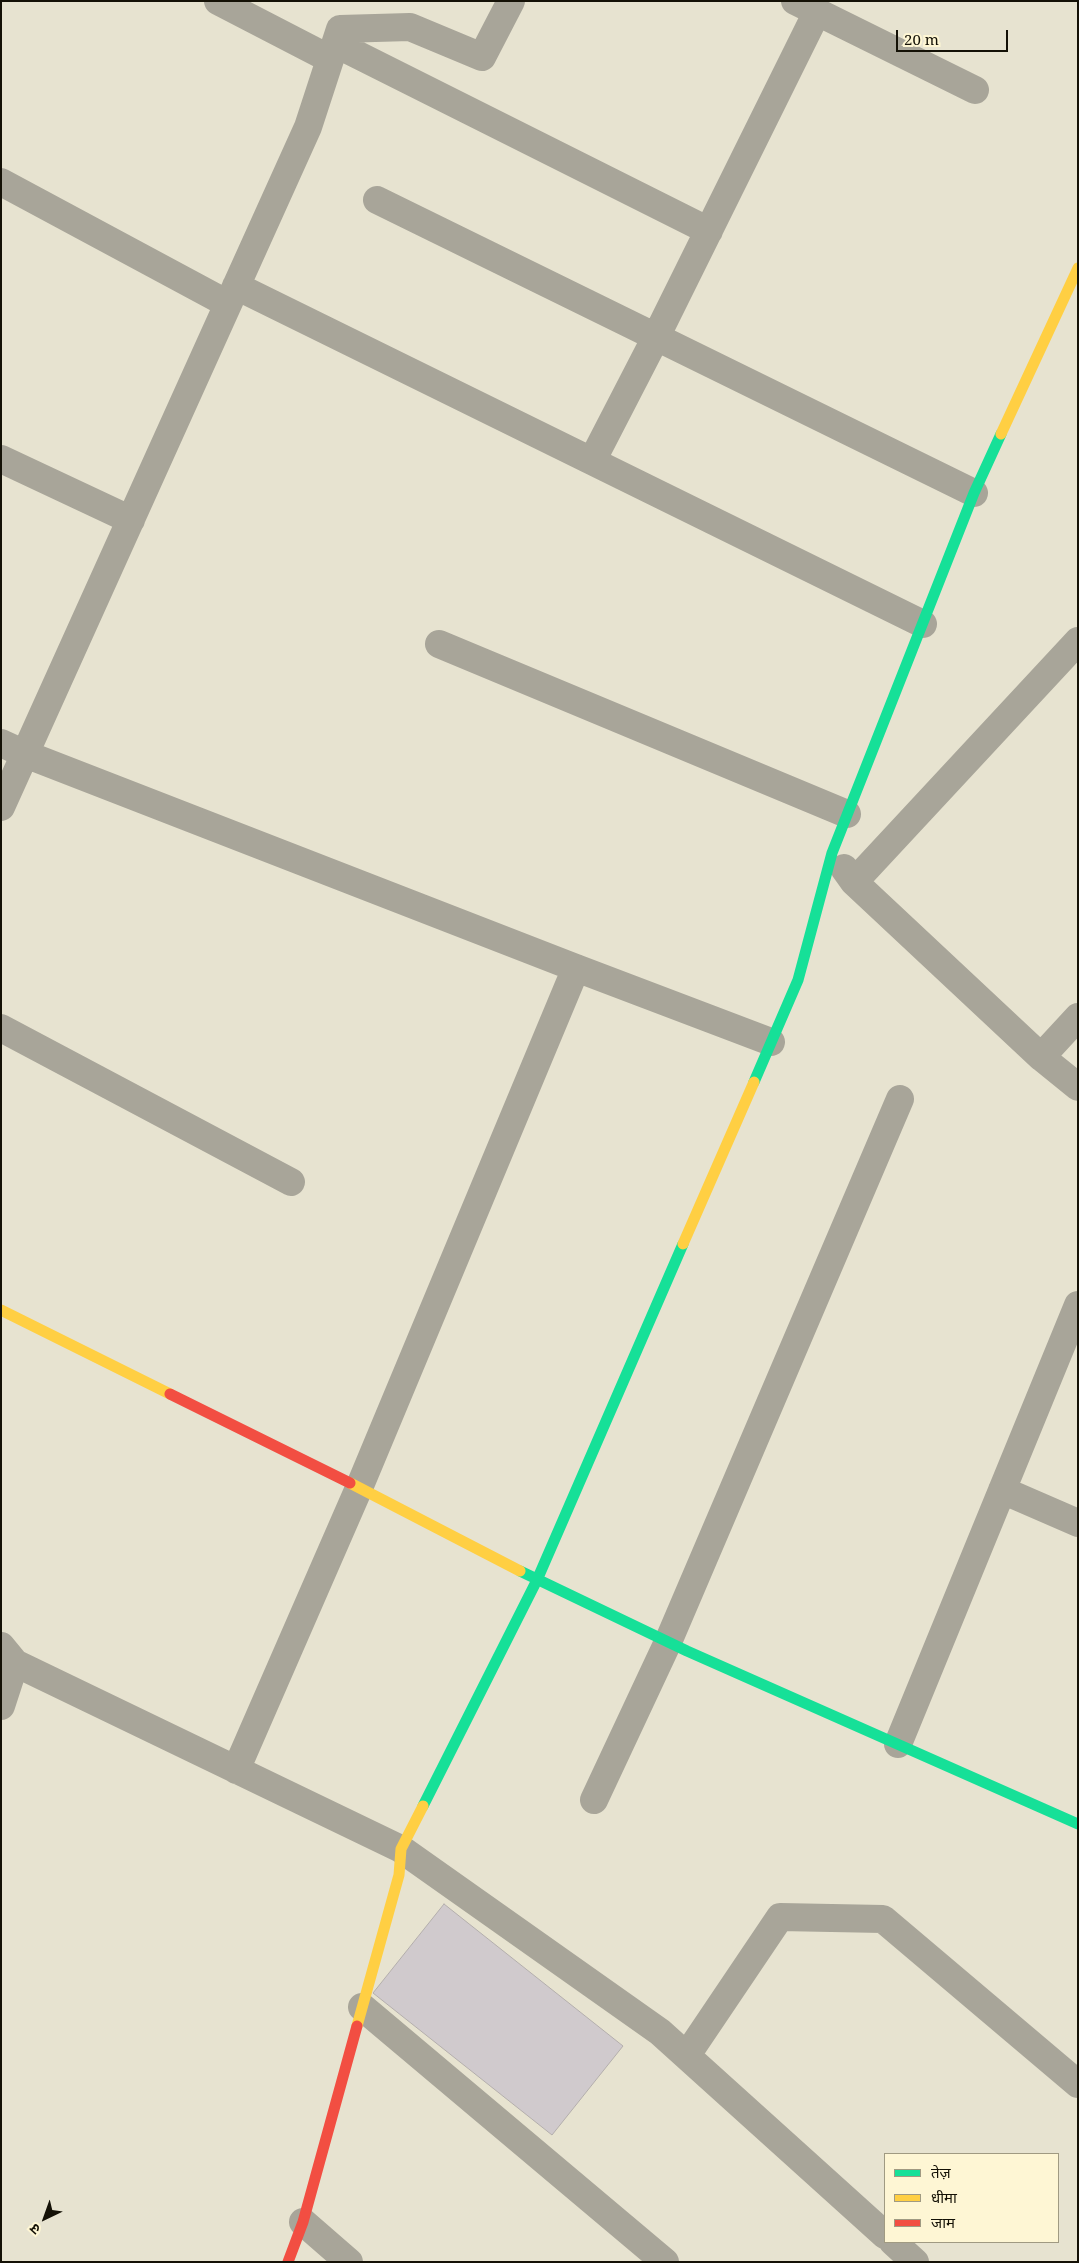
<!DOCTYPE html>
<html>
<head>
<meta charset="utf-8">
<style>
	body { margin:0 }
	#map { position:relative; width:1079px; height:2263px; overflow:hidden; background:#e7e3d0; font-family:"Noto Serif","Noto Sans Devanagari",serif }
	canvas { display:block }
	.frame { position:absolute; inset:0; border:2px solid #141106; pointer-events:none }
	.legend { position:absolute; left:884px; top:2153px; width:175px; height:90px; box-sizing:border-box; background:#fef6d4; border:1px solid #a09a82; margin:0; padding:6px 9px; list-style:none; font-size:15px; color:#141106 }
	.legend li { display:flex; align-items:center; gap:10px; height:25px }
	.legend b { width:25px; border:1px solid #a09a82 }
	.north { position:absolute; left:20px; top:2193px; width:50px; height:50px; -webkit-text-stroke:4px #fef6d4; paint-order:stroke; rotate:222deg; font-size:14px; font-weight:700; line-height:20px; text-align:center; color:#141106 }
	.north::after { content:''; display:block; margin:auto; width:18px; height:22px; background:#141106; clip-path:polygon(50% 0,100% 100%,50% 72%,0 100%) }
	.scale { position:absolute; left:896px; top:30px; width:112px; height:22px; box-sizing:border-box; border:2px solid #141106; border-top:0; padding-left:6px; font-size:15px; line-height:18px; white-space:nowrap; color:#141106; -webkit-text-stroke:4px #fef6d4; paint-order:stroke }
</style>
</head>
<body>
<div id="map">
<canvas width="1079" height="2263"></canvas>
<div class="frame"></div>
<ul class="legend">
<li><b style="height:6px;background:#16e098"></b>तेज़</li>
<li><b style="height:6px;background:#ffcf43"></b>धीमा</li>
<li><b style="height:6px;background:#f24e42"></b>जाम</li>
</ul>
<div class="north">उ</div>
<div class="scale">20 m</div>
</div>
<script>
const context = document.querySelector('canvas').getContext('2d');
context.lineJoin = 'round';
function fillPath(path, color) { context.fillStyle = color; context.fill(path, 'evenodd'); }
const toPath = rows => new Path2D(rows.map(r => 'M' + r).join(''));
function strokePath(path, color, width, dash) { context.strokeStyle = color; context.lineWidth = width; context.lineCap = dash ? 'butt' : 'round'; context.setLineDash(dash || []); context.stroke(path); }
const building = toPath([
	[444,1904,623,2046,552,2135,373,1993,444,1904]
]);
fillPath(building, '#d0cacd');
strokePath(building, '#b3aeac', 1);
strokePath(toPath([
	[218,1,330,59],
	[795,1,975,90],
	[336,44,709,231],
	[1,182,228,304],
	[377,200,974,493],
	[236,286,923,624],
	[1,459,131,520],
	[592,461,656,337,817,12],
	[439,644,847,814],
	[1,743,25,754,576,968,771,1042],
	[1,807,308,127,340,29,410,27,482,57,511,1],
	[844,868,854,882,1041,1057],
	[854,882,1078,641],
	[1078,1017,1041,1057,1078,1087],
	[1,1028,291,1182],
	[1002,1490,1078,1523],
	[1,1646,15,1663,401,1849,660,2032,885,2235],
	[1,1706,15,1663],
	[898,1744,1078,1305],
	[236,1770,359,1488,576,968],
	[594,1800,668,1642,900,1099],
	[362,2007,665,2262],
	[687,2055,780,1917,883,1919,1078,2084],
	[303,2222,349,2262],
	[893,2242,915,2262]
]), '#a8a599', 28);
strokePath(toPath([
	[754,1082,798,980,832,853,974,493,1001,434],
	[520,1571,687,1651,1078,1824],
	[423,1806,537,1580,683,1244]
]), '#16e098', 11);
strokePath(toPath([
	[1001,434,1078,268],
	[683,1244,754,1082],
	[1,1310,170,1394],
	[350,1483,520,1571],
	[357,2026,399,1875,401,1849,423,1806]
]), '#ffcf43', 11);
strokePath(toPath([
	[170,1394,350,1483],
	[288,2262,303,2222,357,2026]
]), '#f24e42', 11);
</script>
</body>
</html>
